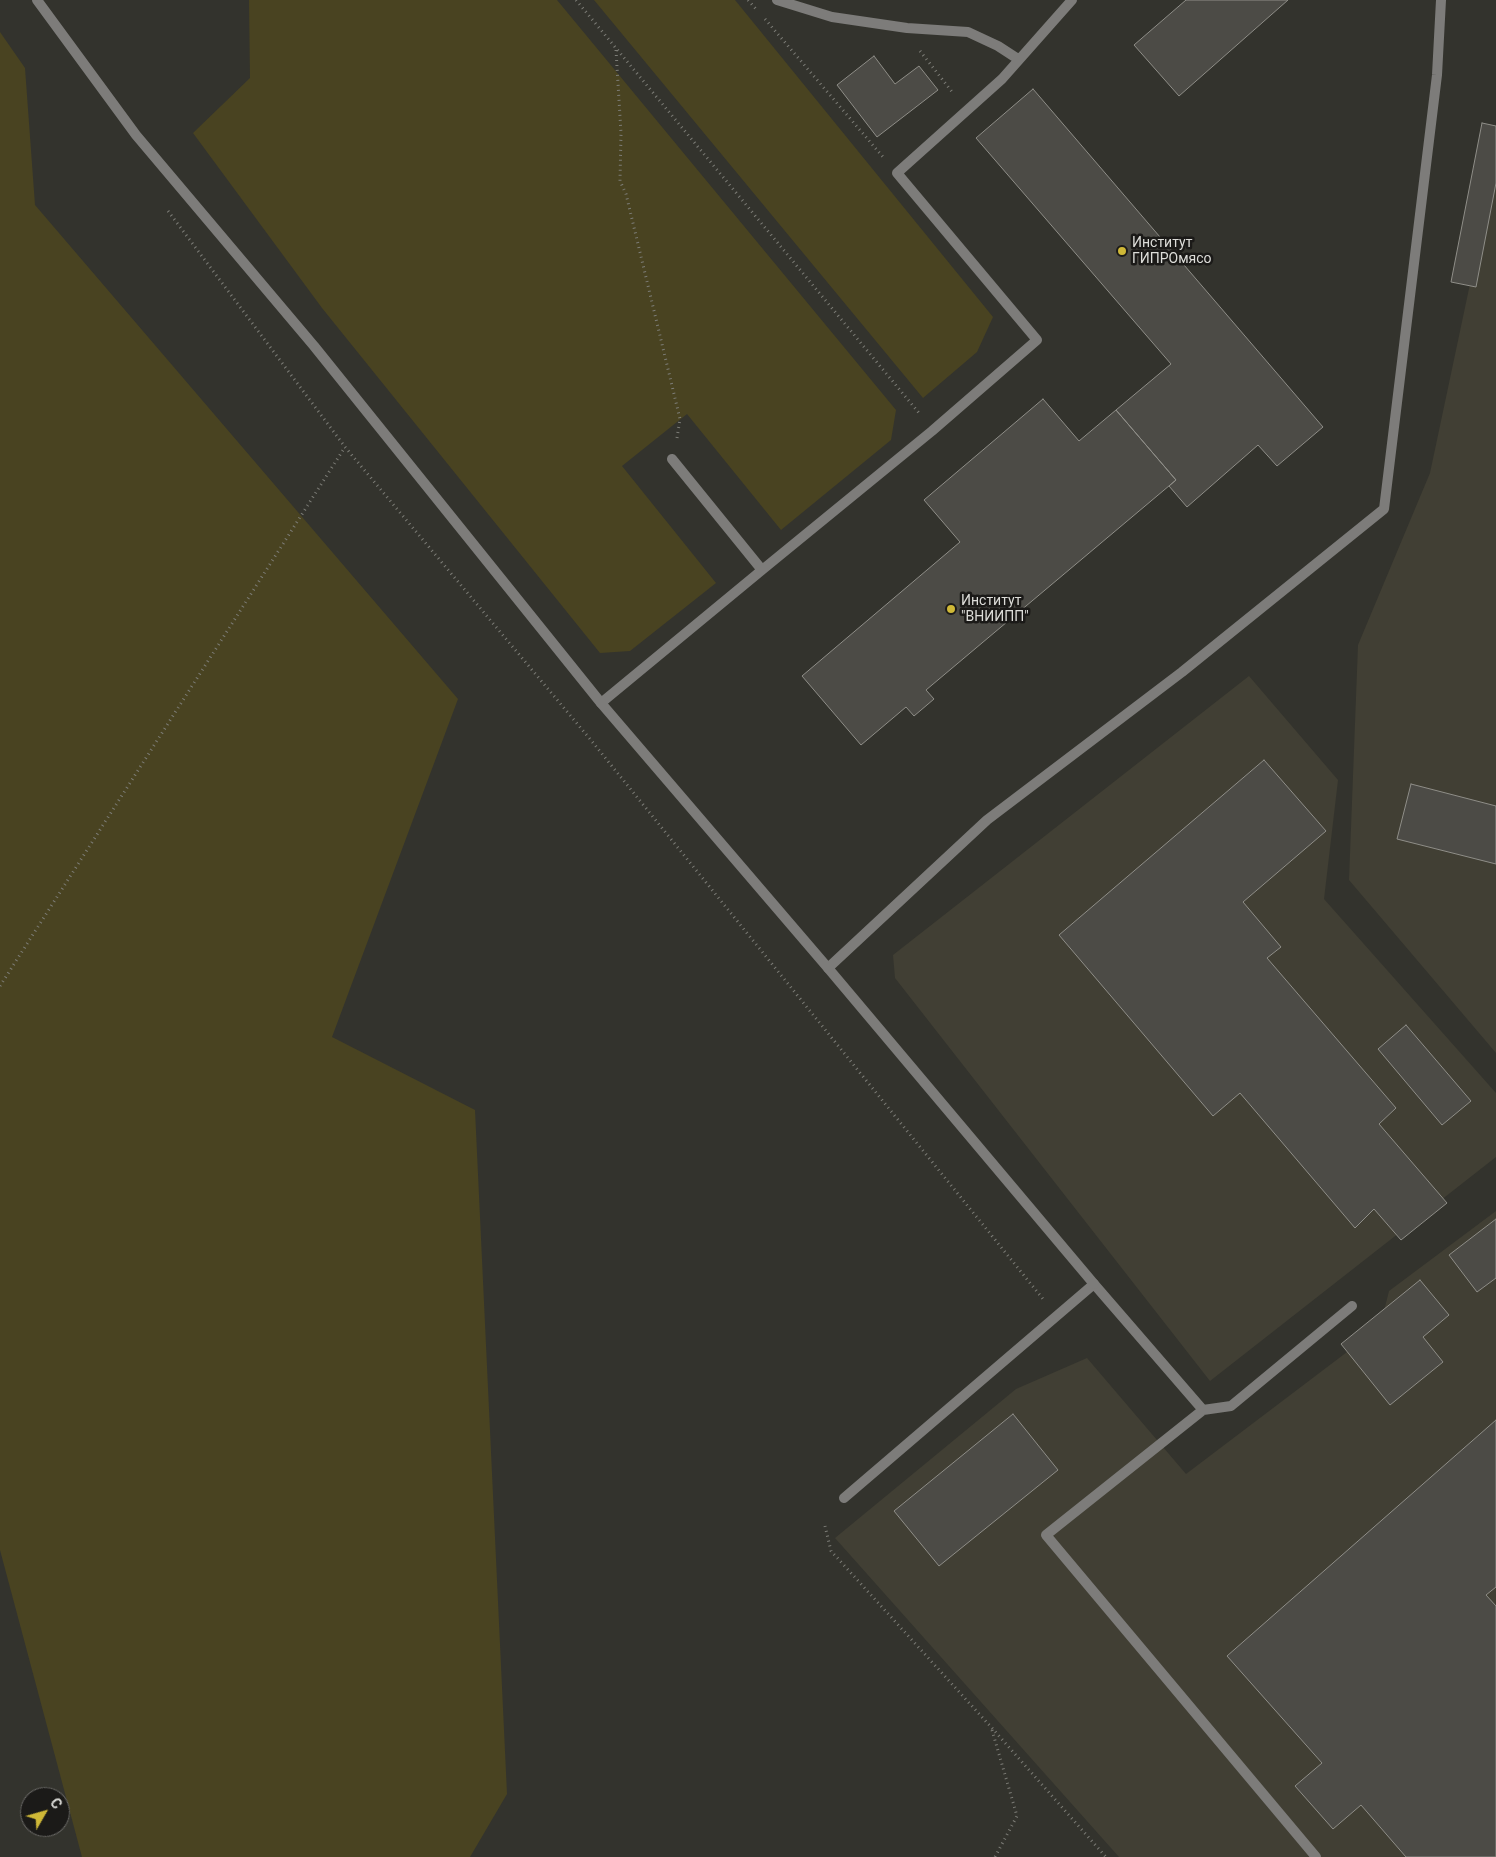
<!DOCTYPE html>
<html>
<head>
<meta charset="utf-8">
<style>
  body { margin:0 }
  #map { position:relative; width:1496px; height:1857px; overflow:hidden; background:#33332d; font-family:Roboto,sans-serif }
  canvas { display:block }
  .north { position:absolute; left:20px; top:1787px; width:50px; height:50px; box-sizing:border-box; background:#1b1a18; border:1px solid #696865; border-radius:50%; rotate:52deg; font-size:14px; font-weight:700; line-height:20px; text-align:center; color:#ddddd9 }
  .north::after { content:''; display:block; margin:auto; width:18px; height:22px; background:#cfb837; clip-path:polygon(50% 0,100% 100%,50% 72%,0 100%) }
</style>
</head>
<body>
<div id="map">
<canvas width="1496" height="1857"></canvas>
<div class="north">С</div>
</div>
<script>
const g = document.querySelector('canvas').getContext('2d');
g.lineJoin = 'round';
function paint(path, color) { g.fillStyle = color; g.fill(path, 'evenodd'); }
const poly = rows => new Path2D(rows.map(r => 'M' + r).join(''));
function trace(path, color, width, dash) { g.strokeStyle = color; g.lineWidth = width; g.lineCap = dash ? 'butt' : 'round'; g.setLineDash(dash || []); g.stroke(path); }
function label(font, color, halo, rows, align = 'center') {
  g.font = font + ' Roboto,sans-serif'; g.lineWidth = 5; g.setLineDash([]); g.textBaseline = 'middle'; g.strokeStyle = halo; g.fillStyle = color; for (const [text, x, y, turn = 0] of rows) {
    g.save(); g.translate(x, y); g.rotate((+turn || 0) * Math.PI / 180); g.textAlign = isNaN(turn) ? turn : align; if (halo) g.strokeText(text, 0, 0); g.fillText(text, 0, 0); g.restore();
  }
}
const built = poly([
  [1496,161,1496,1053,1349,880,1358,645,1430,473],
  [1249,676,1338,780,1324,899,1496,1093,1496,1157,1210,1381,895,978,893,955],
  [1496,1211,1496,1857,1119,1857,835,1538,1016,1389,1087,1358,1186,1474,1380,1327,1389,1291]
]);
const green = poly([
  [249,0,557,0,896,410,891,440,781,530,687,414,622,466,716,583,630,651,600,653,322,308,193,133,250,78],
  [594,0,735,0,993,317,977,352,923,398],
  [0,32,25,68,35,205,458,699,332,1037,475,1110,507,1794,470,1857,82,1857,0,1550]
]);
const building = poly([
  [1186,0,1288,0,1179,96,1134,45,1186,0],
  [874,56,895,84,919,66,938,90,877,137,837,85,874,56],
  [1033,89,1323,427,1277,466,1258,445,1187,507,1169,486,1176,480,1116,410,1171,364,976,138,1033,89],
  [1482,123,1496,126,1496,183,1476,287,1451,282,1482,123],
  [1043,399,1079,441,1116,410,1176,480,926,690,934,699,914,716,906,707,861,745,802,676,960,542,924,500,1043,399],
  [1264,760,1326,831,1243,902,1281,947,1267,958,1396,1108,1379,1124,1447,1203,1401,1240,1374,1209,1355,1228,1240,1093,1213,1116,1059,935,1264,760],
  [1411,784,1496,806,1496,864,1397,839,1411,784],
  [1406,1025,1471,1101,1442,1125,1378,1049,1406,1025],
  [1496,1219,1496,1278,1477,1292,1449,1255,1496,1219],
  [1420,1280,1449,1315,1423,1337,1443,1362,1390,1405,1341,1344,1420,1280],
  [1013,1414,1058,1470,939,1566,894,1511,1013,1414],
  [1496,1420,1496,1587,1486,1595,1496,1606,1496,1857,1406,1857,1361,1805,1333,1829,1295,1786,1322,1763,1227,1656,1496,1420]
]);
const path = poly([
  [576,0,919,413],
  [748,0,756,9],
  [765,19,883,157],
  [616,50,621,133,620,181,626,194,680,419,677,438],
  [920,51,953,93],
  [168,211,345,447,590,739,1043,1299],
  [0,986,345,447],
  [825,1526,831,1551,991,1727,1106,1857],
  [992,1730,1017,1816,995,1857]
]);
const service = poly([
  [777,0,832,17,907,28,968,32,998,46,1018,59],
  [762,570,932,431,1037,340,897,173,1002,79,1072,0],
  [601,703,762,570,672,459],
  [828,968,987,820,1182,672,1384,509,1437,75,1441,0],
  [1203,1410,1231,1406,1352,1306],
  [844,1498,1094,1284,1203,1410,1046,1535,1316,1857]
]);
const minor = poly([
  [37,0,136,135,314,346,601,703,828,968,1094,1284]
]);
const markers = [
  [1122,251,5,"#cfb837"],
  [951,609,5,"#cfb837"]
];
const poiNames = [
  ["Институт",1132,243],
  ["ГИПРОмясо",1132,259],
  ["Институт",961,601],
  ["\"ВНИИПП\"",961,617]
];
paint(built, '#413f34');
paint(green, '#494321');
paint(building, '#4c4b46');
trace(building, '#8f8e88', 1);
trace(path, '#7d7d77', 3, [1, 4]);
trace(service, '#7d7c7a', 10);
trace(minor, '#7d7c7a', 10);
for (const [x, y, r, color] of markers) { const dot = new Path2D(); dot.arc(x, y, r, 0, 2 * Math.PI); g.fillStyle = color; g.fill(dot); trace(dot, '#1b1a18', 2); }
label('14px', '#ddddd9', '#1b1a18', poiNames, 'left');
</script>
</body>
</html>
